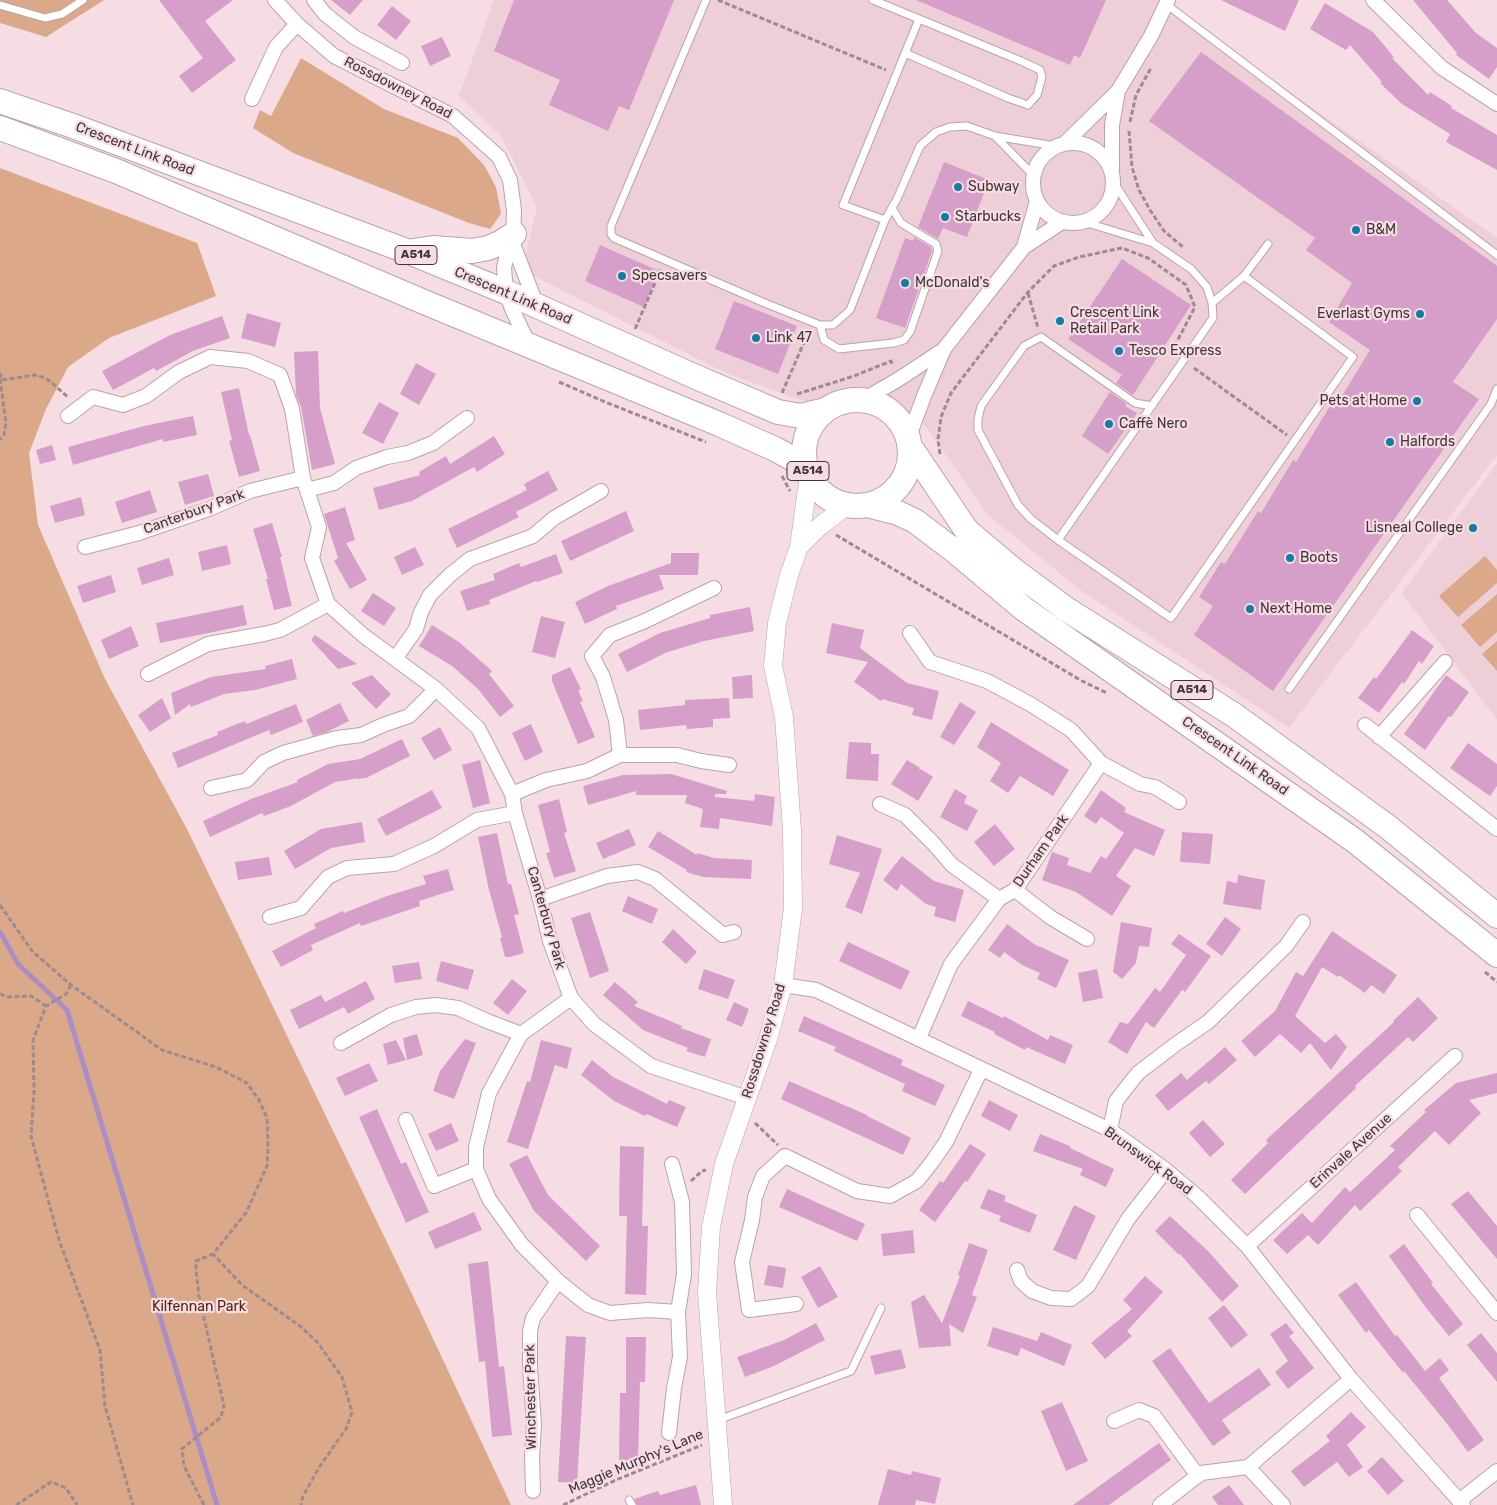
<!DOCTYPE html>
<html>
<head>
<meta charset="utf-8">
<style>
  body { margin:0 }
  canvas { display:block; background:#f6dde3 }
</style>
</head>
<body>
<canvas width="1497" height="1505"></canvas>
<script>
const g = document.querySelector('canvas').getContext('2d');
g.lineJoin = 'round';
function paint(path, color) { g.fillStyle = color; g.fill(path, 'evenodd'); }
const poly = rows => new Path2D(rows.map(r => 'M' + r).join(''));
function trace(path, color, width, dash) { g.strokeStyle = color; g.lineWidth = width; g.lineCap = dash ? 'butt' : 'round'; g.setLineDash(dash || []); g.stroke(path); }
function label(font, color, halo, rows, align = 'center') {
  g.font = font + ' Rubik,sans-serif'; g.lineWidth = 4.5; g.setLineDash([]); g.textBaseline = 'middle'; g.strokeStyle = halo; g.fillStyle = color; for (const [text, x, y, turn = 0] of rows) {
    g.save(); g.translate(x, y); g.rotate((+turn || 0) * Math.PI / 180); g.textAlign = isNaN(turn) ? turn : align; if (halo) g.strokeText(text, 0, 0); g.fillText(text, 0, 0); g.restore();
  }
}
const built = poly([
  [494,0,1169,0,1167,5,1497,238,1497,455,1289,728,1079,589,987,514,925,425,872,387,806,402,726,373,522,270,537,208,502,137,459,96],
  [1497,463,1497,720,1402,593]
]);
const green = poly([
  [0,0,104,0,46,37,0,23],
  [301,58,384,109,458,138,484,165,496,187,501,214,490,229,469,223,293,153,253,128,260,110,271,116],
  [0,168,197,243,216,296,109,338,68,367,46,409,29,453,38,525,105,679,187,829,413,1296,511,1505,0,1505],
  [1485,556,1497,570,1497,583,1458,617,1439,596],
  [1497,594,1497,632,1480,647,1461,625],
  [1497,641,1497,671,1482,654]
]);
const stream = poly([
  [0,932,18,964,67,1010,217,1505]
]);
const building = poly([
  [159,0,233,0,205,21,236,60,192,93,179,76,203,58],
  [331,0,363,0,350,15],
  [514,0,674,0,629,110,619,106,608,131,549,105,560,80,494,51],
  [916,0,1106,0,1080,58,1074,55,1070,65],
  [1221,0,1299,0,1285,31],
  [1413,0,1447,0,1476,33,1497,48,1497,67,1489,79,1456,55,1457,53],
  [1325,3,1373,32,1394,57,1392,58,1428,95,1430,92,1452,106,1451,108,1497,135,1497,170,1446,142,1450,134,1402,104,1380,83,1382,82,1350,45,1346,50,1310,29],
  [392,6,411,21,396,40,377,25],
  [442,37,451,56,430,66,421,46],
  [1201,52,1497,266,1497,319,1453,382,1479,399,1273,691,1194,635,1213,606,1199,597,1221,562,1225,564,1258,511,1261,513,1293,460,1296,462,1330,406,1334,409,1370,350,1329,322,1352,283,1306,250,1315,238,1149,121],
  [944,162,989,180,967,237,943,228,938,239,918,227],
  [914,237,931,247,932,251,905,328,876,318,905,238,913,241],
  [600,245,659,271,644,307,585,281],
  [1122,259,1191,305,1133,395,1116,383,1122,375,1068,339],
  [734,301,797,326,778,374,715,349],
  [247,313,281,323,275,347,241,338],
  [222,316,230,338,193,351,156,371,154,368,113,390,102,371,170,335],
  [318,351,320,408,335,464,312,470,301,407,296,395,294,352],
  [416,363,436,374,419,405,400,394],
  [239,388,249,435,250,435,260,471,239,477,229,441,232,440,221,392],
  [1110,392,1127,404,1125,406,1137,413,1108,454,1082,436],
  [379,402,399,413,383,444,362,433],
  [193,416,197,435,163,442,163,439,73,465,68,447,144,426],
  [494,436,505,454,477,472,474,467,412,501,379,510,373,488,420,475,419,472,446,456,450,464],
  [52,445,56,460,40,464,36,450],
  [548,471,558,490,516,512,519,517,457,548,448,529,527,490,524,484],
  [208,474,214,496,185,505,178,482],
  [150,490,157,512,122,523,115,502],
  [81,497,85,515,55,523,50,506],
  [345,507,355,540,346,543,367,580,350,589,334,561,338,558,324,514],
  [626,511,634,531,570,561,561,541],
  [272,523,282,557,280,557,292,606,274,610,266,579,268,579,253,529],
  [227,545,231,564,202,571,198,552],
  [415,547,424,565,402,575,394,557],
  [671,553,699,553,698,575,659,575,664,589,616,606,617,609,585,624,575,602,608,586,671,563],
  [556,554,563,573,537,582,536,581,489,600,490,604,467,611,460,591,495,580,493,574,519,563,521,567],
  [169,558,174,575,142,585,137,568],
  [111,575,116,592,83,603,77,586],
  [373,593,396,608,384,626,361,611],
  [243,605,247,625,160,643,156,623],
  [750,607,754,631,704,641,665,653,627,672,618,654,660,633,710,618,710,615],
  [541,616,565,622,555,658,532,652],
  [832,623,864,630,860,648,907,683,939,691,932,720,912,715,914,708,882,699,881,701,854,682,868,662,826,653],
  [432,625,459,642,492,671,489,674,514,706,500,717,478,689,452,666,419,646],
  [131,626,139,646,109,659,101,640],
  [1412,630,1434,646,1422,664,1419,661,1404,684,1402,682,1379,713,1358,698,1374,677,1376,679],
  [315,635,357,664,338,669,311,640],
  [292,659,297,679,255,690,224,694,191,707,190,704,175,715,171,693,211,677,266,669,265,666],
  [570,667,581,689,578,690,583,701,580,702,595,737,578,744,552,681,552,675],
  [372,675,391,694,376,709,351,683],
  [752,675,753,698,733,699,732,677],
  [1446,675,1469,692,1451,717,1449,716,1425,750,1404,734],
  [162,698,171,718,150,732,138,715],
  [729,698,730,718,713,719,713,727,687,729,686,725,640,730,638,710,685,705,685,700],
  [960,702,976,712,954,745,940,737],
  [340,703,349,721,327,732,313,736,306,720],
  [296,704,303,722,271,735,269,730,178,768,172,753,218,735,217,732,245,721,246,724],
  [991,722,1069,770,1053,796,1020,776,1008,793,990,781,1001,763,977,747],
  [531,724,543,752,525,761,512,733],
  [440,727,452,750,434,760,421,738],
  [402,739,410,756,366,778,355,779,354,777,354,779,335,782,291,806,264,816,262,813,210,837,203,821,251,799,298,782,297,780,328,764,360,759],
  [849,742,871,743,871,754,879,754,878,781,846,779],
  [1468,743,1497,764,1497,786,1490,796,1450,768],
  [480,760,490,803,473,808,462,765],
  [907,760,920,768,919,771,921,769,933,777,918,801,891,784],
  [671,774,727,791,726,794,715,794,715,797,754,801,755,794,775,797,772,826,720,818,719,829,700,827,703,809,685,803,687,795,636,795,636,791,588,805,583,786,623,775],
  [955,789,967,796,964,803,978,810,967,831,940,817],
  [432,790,442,808,386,836,377,819],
  [1101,790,1126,808,1124,812,1165,830,1154,856,1135,848,1116,876,1131,886,1112,916,1076,892,1042,880,1052,852,1069,858,1067,865,1090,873,1101,856,1106,859,1124,833,1101,817,1096,824,1084,816],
  [559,799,567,832,564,833,576,871,554,878,546,853,550,852,538,805],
  [362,822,365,842,331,848,295,869,284,851,321,829],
  [995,824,1015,849,994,866,974,842],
  [629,829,636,845,603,859,596,843],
  [658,831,697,855,697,853,714,858,752,860,751,879,703,877,686,872,687,870,648,847],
  [1182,832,1213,834,1210,864,1180,862],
  [497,833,508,884,511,884,519,914,514,915,524,953,510,957,505,957,500,938,502,937,489,890,478,837],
  [837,835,882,849,862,914,845,907,860,873,829,864],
  [902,856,934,881,964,890,955,922,934,916,936,907,926,904,901,884,897,891,883,880],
  [269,857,272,875,238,880,235,862],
  [448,869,454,890,419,901,420,906,361,926,360,923,311,945,313,950,281,967,272,951,316,928,314,924,343,911,344,913,387,896,426,884,423,876],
  [1238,875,1265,880,1261,910,1223,904,1227,881,1237,883],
  [628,896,658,909,652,924,622,911],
  [590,912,609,971,590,978,571,918],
  [1225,917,1241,929,1222,956,1206,944],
  [1121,922,1152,928,1149,947,1139,946,1136,963,1122,979,1113,972],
  [1007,924,1034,944,1069,960,1056,988,1037,979,1040,973,1022,965,1004,952,1000,958,988,950],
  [673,929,697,952,686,964,662,942],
  [1332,931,1397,975,1384,994,1371,985,1365,993,1339,975,1338,977,1322,967,1295,1016,1325,1043,1336,1034,1347,1047,1331,1070,1310,1043,1301,1053,1280,1034,1255,1057,1241,1041,1275,1011,1296,972,1303,976],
  [1179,934,1211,956,1185,992,1182,990,1154,1028,1146,1022,1127,1054,1108,1042,1120,1022,1128,1024,1155,988,1160,992,1186,955,1171,944],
  [848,942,910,971,901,990,839,961],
  [441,961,474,970,468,990,436,981],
  [419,962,422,979,395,983,392,966],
  [704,969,735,980,728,999,698,989],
  [1097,969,1103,998,1083,1002,1078,973],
  [512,979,527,991,508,1015,493,1003],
  [366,981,375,999,348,1014,344,1007,299,1029,290,1010,321,995,325,1002],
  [615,982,638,1002,634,1006,682,1026,681,1028,711,1039,705,1057,686,1051,688,1048,643,1030,603,995],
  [1418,997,1438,1018,1413,1042,1408,1037,1355,1086,1356,1088,1245,1194,1231,1180,1268,1143,1266,1140,1394,1022,1393,1021],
  [968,1001,1003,1018,1004,1016,1048,1040,1050,1035,1073,1045,1065,1064,1026,1047,1025,1050,994,1034,995,1032,961,1016],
  [734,1002,749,1009,742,1027,726,1020],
  [804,1016,903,1060,901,1065,945,1085,935,1106,902,1091,905,1084,834,1051,836,1047,798,1031],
  [417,1034,423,1055,407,1060,403,1038],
  [465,1039,476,1043,454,1099,433,1091,440,1071],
  [396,1040,406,1060,388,1065,383,1044],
  [541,1040,572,1048,567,1069,555,1065,528,1149,507,1142,527,1081,530,1082],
  [1225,1047,1237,1060,1209,1084,1206,1081,1168,1111,1155,1095,1181,1073,1187,1080],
  [592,1060,613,1077,667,1104,669,1100,686,1107,677,1127,646,1114,645,1116,614,1101,581,1075],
  [369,1063,378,1081,345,1096,336,1078],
  [1497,1073,1497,1093,1469,1100,1481,1113,1449,1145,1435,1131,1398,1167,1402,1171,1360,1211,1355,1205,1318,1245,1308,1235,1287,1254,1273,1240,1302,1213,1312,1223,1345,1187,1350,1192,1395,1150,1390,1146,1426,1112,1424,1110,1456,1083],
  [789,1081,867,1115,867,1116,911,1138,903,1155,781,1099],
  [989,1100,1018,1115,1010,1131,981,1116],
  [377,1109,401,1164,406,1162,429,1212,406,1223,359,1117],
  [1203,1120,1225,1144,1210,1157,1189,1133],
  [451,1123,459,1141,436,1151,428,1134],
  [1040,1134,1070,1146,1070,1148,1114,1169,1106,1187,1080,1175,1083,1169,1033,1151],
  [970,1144,986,1154,967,1182,965,1181,935,1222,919,1210,940,1181,943,1183],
  [620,1146,644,1147,642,1226,648,1226,646,1295,625,1294,627,1216,619,1216],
  [527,1155,548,1195,600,1246,586,1261,534,1211,509,1164],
  [787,1189,865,1224,857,1241,779,1207],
  [988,1189,1006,1196,1004,1201,1037,1215,1030,1233,999,1221,1001,1216,980,1208],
  [1468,1191,1497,1226,1497,1259,1451,1204],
  [1074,1205,1096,1216,1076,1260,1053,1250],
  [474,1212,482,1230,435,1249,428,1232],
  [1170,1216,1208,1251,1239,1286,1222,1302,1180,1254,1179,1255,1155,1231],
  [913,1230,915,1253,883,1256,881,1234],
  [969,1243,988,1250,972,1295,977,1297,963,1333,949,1324,951,1346,919,1348,911,1302,924,1295,942,1323,960,1276,958,1275],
  [1404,1244,1433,1283,1431,1284,1463,1324,1449,1336,1427,1309,1389,1256],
  [488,1261,499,1367,504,1366,512,1435,492,1437,485,1361,479,1362,468,1264],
  [768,1265,786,1268,783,1288,764,1285],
  [820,1266,838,1297,818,1308,801,1277],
  [1145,1276,1163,1292,1127,1331,1132,1336,1105,1359,1091,1343,1132,1309,1123,1300],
  [1356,1282,1395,1336,1397,1335,1425,1371,1440,1358,1449,1370,1439,1378,1484,1440,1468,1452,1448,1425,1404,1371,1403,1373,1369,1330,1366,1333,1338,1295],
  [1224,1305,1248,1335,1231,1348,1208,1318],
  [816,1323,825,1340,774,1366,745,1377,737,1357,784,1340],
  [1286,1323,1294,1333,1289,1336,1314,1368,1288,1389,1275,1372,1288,1361,1270,1334],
  [993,1327,1037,1341,1041,1332,1072,1345,1064,1366,1021,1348,1018,1356,987,1346],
  [1481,1333,1497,1353,1497,1382,1467,1345],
  [566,1336,586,1337,577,1483,558,1482],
  [626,1337,646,1337,645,1382,640,1382,638,1461,619,1460,620,1393,626,1393],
  [1170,1348,1209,1403,1259,1368,1271,1385,1222,1420,1231,1433,1213,1446,1152,1361],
  [901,1349,906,1368,875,1375,870,1356],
  [1062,1402,1088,1461,1066,1471,1041,1411],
  [1351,1412,1366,1427,1347,1445,1363,1467,1349,1477,1337,1462,1304,1487,1291,1471,1330,1441,1326,1436],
  [1159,1443,1171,1460,1109,1505,1073,1505],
  [1382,1457,1404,1481,1388,1495,1367,1471],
  [888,1469,911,1475,912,1471,941,1478,935,1504,916,1500,915,1505,878,1505],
  [696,1485,701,1505,637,1505,634,1499,658,1491,660,1495],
  [1229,1485,1244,1505,1218,1505,1212,1497]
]);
const path = poly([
  [718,0,886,70],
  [1130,122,1136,95,1151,68],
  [1129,131,1132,167,1139,190,1150,210,1164,231,1183,247],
  [1028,293,1038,328],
  [635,329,661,269],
  [1194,368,1287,435],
  [0,373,2,380,35,375,46,378,69,398],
  [0,379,6,423,4,435,0,440],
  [559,382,605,402,706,442],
  [782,393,805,340,798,337],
  [797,394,854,376,891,361,893,366],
  [940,454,938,440,941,417,951,393,1028,292,1054,266,1079,257,1122,248,1148,258,1186,285,1195,307,1172,351],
  [782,476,790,491],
  [836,535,1082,681,1107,693],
  [0,905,32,951,71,985,162,1050,216,1067,247,1083,259,1100,267,1118,268,1145,267,1166,246,1213,213,1254,242,1285,300,1326,318,1343,342,1377,352,1412,346,1429,320,1466,303,1496,301,1505],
  [1485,972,1497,982],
  [71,985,66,994,46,1006,33,1040,34,1091,31,1136,59,1240,100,1350,105,1406,133,1505],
  [0,994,7,997,31,996,46,1006],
  [755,1123,778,1145],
  [691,1181,702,1171,706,1170],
  [16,1505,51,1482,66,1488,77,1505],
  [204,1505,184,1466,182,1449,221,1417,224,1406,199,1296,196,1270,196,1261,213,1254],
  [563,1505,616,1480,702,1445]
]);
const service = poly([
  [706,0,611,226,611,234,614,238,767,304,820,325,833,325,850,310,885,220,897,199,920,146,936,132,950,127,967,126,995,136,1055,146],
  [873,0,1021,61,1040,70,1042,77,1037,95,1028,105,1008,98,905,53],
  [1166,4,1497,255],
  [0,5,45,18,62,14,83,0],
  [995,136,1033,175],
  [1114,183,1153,243],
  [885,220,843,205,919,19],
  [1084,222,1153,243,1191,269,1207,287,1212,303,1213,318,1058,540,1171,618,1353,357,1244,276],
  [1212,303,1244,276,1268,244],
  [820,325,824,340,839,349,893,343,904,340,910,332,938,251,936,244,901,223,892,208],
  [1058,540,1031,519,1018,505,978,430,978,419,981,406,1024,346,1041,337,1135,403,1152,406],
  [1289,689,1491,404,1497,389],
  [718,1420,851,1371,881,1308],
  [629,1500,632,1505]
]);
const minor = poly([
  [275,0,297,24,334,56,453,116,499,157,510,180,514,210,513,244,537,306],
  [314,0,325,14,354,37,402,63],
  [1373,0,1442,68,1497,104],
  [252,99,276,47,297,24],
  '1033 183a40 40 0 1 1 80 0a40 40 0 1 1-80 0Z',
  [1065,143,1118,91,1151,36,1168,0],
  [1112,170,1112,125,1118,91],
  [513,244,506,258,504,268,506,292,512,309,529,345],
  [1024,247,1037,201],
  [863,400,899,379,943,350],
  [68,416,93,397,123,405,146,396,179,372,210,357,248,361,280,375,292,409,303,478,319,527,312,558,328,604,364,636,436,689,478,728,512,794,515,813,540,899,550,941,571,998,594,1024,651,1066,747,1098],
  [908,439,924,396,944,349,1024,247,1062,222],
  [307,490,334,483,356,468,387,457,408,453,433,443,467,418],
  [85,547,139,533,209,509,250,491,303,478],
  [910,633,930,662,987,681,1030,704,1071,730,1101,763,1140,784,1155,787,1179,802],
  [395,659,416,629,421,612,430,595,450,575,470,559,533,536,554,518,601,491],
  [148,674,208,644,264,634,280,630,328,604],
  [1365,725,1497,829],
  [1379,737,1445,662],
  [620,755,677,755,701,761,729,765],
  [211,788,247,780,264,762,283,753,337,738,361,735,383,725,409,716,436,689],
  [512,794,546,780,587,771,620,755,616,720,603,677,592,656,610,635,645,621,714,588],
  [880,804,905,815,933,843,952,865,999,899],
  [1015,890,1050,917,1087,939],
  [540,899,607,876,638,872,655,879,723,935,734,932],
  [270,917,301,908,328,877,347,868,394,864,434,846,477,820,515,813],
  [783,985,816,990,1110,1130,1166,1170,1198,1197,1247,1246,1351,1379,1463,1505],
  [571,998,521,1034,489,1093,476,1147,476,1169,489,1199,522,1245,558,1281,588,1305,610,1313,648,1310,678,1312],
  [919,1038,951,964,999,899,1015,890,1101,763],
  [341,1043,391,1015,416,1007,436,1005,458,1008,487,1021,521,1034],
  [406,1120,434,1186,476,1169],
  [1110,1130,1116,1101,1138,1073,1176,1044,1208,1022,1286,946,1303,922],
  [1417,1215,1497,1313],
  [1247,1246,1455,1056],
  [1017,1270,1021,1281,1032,1291,1051,1298,1071,1299,1088,1286,1128,1219,1166,1170],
  [796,1304,749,1310,742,1262,752,1220,755,1197,763,1176,785,1156,857,1191,890,1196,917,1181,932,1162,946,1142,981,1070],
  [1114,1421,1139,1410,1154,1416,1198,1476],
  [669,1433,674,1388,680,1357,678,1312,684,1274,682,1202,672,1164],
  [1248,1467,1283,1505],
  [533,1491,532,1457,534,1424,530,1367,530,1331,533,1318,558,1281],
  [1459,1501,1497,1471],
  [1160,1505,1201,1473,1248,1467,1351,1379]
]);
const tertiary = poly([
  [799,547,820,526,848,505],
  [723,1505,707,1292,711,1227,724,1164,768,1039,783,985,793,908,792,830,784,717,773,666,777,623,789,575,799,547,809,475]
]);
const trunk = poly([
  [0,101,73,126,409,252,506,292,696,377,778,412,801,416,826,410],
  [0,128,116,171,424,302,719,424,775,449,806,466],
  [413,251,433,248,472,251,488,248,500,243,514,234],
  '804 453a53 53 0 1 1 106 0a53 53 0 1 1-106 0Z',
  [909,445,967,531,1016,572,1066,609,1234,715,1388,827,1497,916],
  [867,505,898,513,915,521,956,552,1024,609,1355,841,1497,955]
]);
const markers = [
  [958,187,5,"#117ca6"],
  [945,217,5,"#117ca6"],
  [1356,230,5,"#117ca6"],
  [622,276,5,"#117ca6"],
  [905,283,5,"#117ca6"],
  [1420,314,5,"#117ca6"],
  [1060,321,5,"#117ca6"],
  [756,338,5,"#117ca6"],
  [1119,351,5,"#117ca6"],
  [1417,401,5,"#117ca6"],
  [1109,424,5,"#117ca6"],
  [1390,442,5,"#117ca6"],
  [1473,528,5,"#117ca6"],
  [1290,558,5,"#117ca6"],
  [1250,609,5,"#117ca6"]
];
const shields = [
  [416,255,42],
  [808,471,42],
  [1192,690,42]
];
const shieldNames = [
  ["A514",416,255],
  ["A514",808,471],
  ["A514",1192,690]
];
const streetNames = [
  ["Rossdowney Road",398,88,27],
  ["Crescent Link Road",135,149,21],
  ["Crescent Link Road",513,296,23],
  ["Canterbury Park",194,512,-20],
  ["Crescent Link Road",1235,756,35],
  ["Durham Park",1041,851,-55],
  ["Canterbury Park",546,918,74],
  ["Rossdowney Road",764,1041,-73],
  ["Erinvale Avenue",1351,1151,-42],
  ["Brunswick Road",1148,1161,36],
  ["Winchester Park",531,1397,-91],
  ["Maggie Murphy's Lane",636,1462,-23]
];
const poiNames = [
  ["Subway",968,187],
  ["Starbucks",955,217],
  ["B&M",1366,230],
  ["Specsavers",632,276],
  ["McDonald's",915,283],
  ["Crescent Link",1070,313],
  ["Retail Park",1070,329],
  ["Everlast Gyms",1410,314,"right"],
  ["Link 47",766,338],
  ["Tesco Express",1129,351],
  ["Pets at Home",1407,401,"right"],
  ["Caffè Nero",1119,424],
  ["Halfords",1400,442],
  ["Lisneal College",1463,528,"right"],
  ["Boots",1300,558],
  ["Next Home",1260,609]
];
const parkNames = [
  ["Kilfennan Park",199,1307]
];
paint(built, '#eeced7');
paint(green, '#dba88a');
trace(stream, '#ac8ec6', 5);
paint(building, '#d69fca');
trace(service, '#bba3a9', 9);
trace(minor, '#bba3a9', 16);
trace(tertiary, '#bba3a9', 19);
trace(trunk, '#bba3a9', 26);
trace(path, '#9c8b8f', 3, [5, 2.5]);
trace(service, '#fff', 7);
trace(minor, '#fff', 14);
trace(tertiary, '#fff', 18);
trace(trunk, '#fff', 24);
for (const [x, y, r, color] of markers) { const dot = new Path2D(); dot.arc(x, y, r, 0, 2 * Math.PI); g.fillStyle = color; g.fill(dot); trace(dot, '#f6dde3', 2); }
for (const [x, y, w] of shields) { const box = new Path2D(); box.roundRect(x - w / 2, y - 9.5, w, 19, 4); g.fillStyle = '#f6dde3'; g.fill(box); trace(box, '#403639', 1); }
label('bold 12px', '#403639', null, shieldNames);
label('14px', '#403639', '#f6dde3', streetNames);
label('14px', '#403639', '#f6dde3', poiNames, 'left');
label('14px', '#50280d', '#f6dde3', parkNames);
</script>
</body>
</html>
